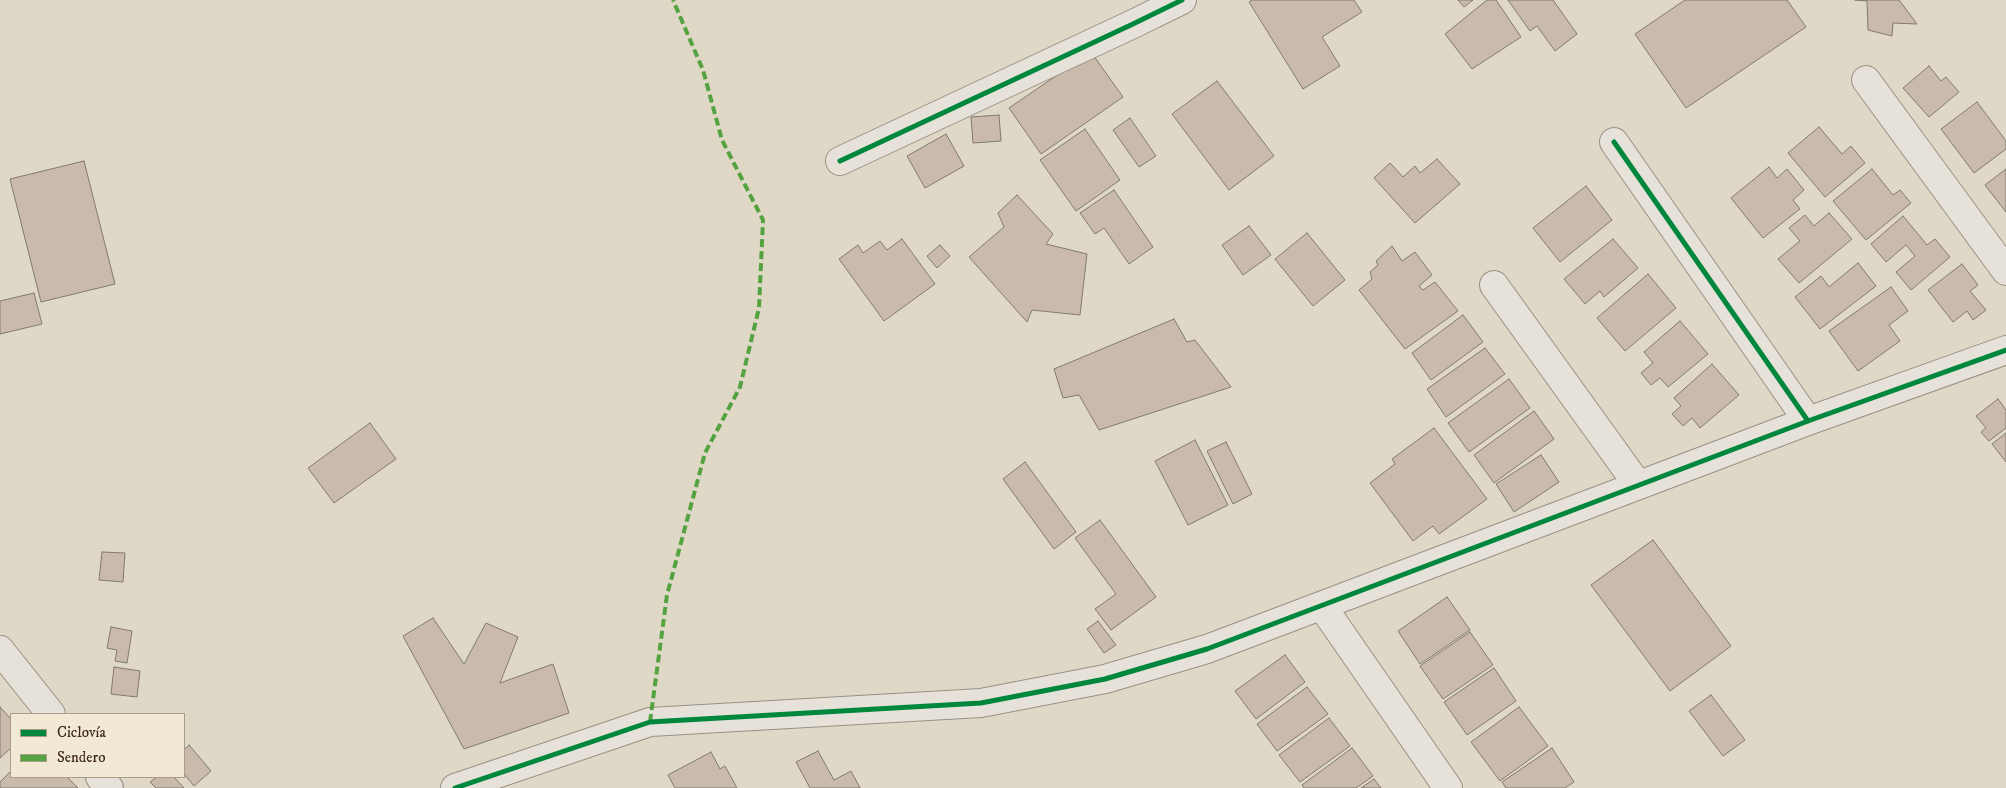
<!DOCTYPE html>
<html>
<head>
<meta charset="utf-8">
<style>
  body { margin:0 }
  #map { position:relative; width:2006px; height:788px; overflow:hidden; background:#e0d8c6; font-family:"IM FELL DW Pica",serif }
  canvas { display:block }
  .legend { position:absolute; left:10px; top:713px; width:175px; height:65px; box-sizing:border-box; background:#f1e9d3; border:1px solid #aa9c89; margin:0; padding:6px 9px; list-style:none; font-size:15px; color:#3f281b }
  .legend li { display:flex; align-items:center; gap:10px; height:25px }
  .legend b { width:25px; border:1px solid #aa9c89 }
</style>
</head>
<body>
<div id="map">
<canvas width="2006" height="788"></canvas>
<ul class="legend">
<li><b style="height:6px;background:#00873e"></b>Ciclovía</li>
<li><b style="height:6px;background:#54a340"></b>Sendero</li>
</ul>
</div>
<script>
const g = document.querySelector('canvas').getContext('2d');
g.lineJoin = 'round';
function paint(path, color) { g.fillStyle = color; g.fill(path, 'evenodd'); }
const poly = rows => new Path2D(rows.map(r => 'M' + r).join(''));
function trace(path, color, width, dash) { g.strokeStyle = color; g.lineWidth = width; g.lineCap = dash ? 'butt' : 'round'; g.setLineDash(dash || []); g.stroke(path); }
const building = poly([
  [1252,0,1354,0,1362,12,1322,37,1340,66,1303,89,1249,2,1252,0],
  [1458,0,1473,0,1464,7,1458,0],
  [1487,0,1496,0,1521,37,1472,69,1445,34,1487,0],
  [1508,0,1553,0,1577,34,1555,51,1537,26,1530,31,1508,0],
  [1685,0,1787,0,1806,27,1686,108,1635,34,1685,0],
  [1855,0,1899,0,1917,24,1893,23,1892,36,1868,30,1867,1,1855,0],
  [1091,52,1123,97,1041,154,1009,108,1091,52],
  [1929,66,1941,81,1946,77,1959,92,1929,117,1903,88,1929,66],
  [1217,81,1274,156,1229,190,1172,114,1217,81],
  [1977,102,2006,141,2006,149,1974,173,1941,129,1977,102],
  [999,115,1001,141,973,143,971,117,999,115],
  [1130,118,1156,156,1139,167,1113,130,1130,118],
  [1819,127,1842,154,1851,146,1865,163,1825,197,1788,153,1819,127],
  [1085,129,1120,180,1076,211,1040,160,1085,129],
  [946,134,964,166,925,188,907,156,946,134],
  [1437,159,1460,184,1415,223,1374,178,1390,163,1403,177,1415,166,1420,173,1437,159],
  [84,161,115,284,41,302,10,179,84,161],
  [1769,167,1777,178,1787,169,1804,190,1793,200,1800,209,1763,238,1731,198,1769,167],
  [1872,169,1893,195,1900,190,1911,203,1866,240,1833,201,1872,169],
  [2006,169,2006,212,1985,185,2006,169],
  [1586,186,1612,220,1560,262,1533,228,1586,186],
  [1114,190,1153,247,1129,264,1104,228,1095,234,1080,213,1114,190],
  [1017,195,1053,234,1046,244,1087,254,1080,315,1032,310,1027,322,969,257,1004,227,998,213,1017,195],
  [1829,213,1852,239,1799,283,1778,259,1800,241,1789,228,1805,215,1814,226,1829,213],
  [1903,216,1927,245,1935,239,1950,257,1911,290,1896,272,1915,256,1906,245,1886,262,1871,244,1903,216],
  [1249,226,1271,255,1243,275,1222,245,1249,226],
  [1307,233,1345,280,1313,306,1275,259,1307,233],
  [902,239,935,284,884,321,839,259,858,245,863,253,880,241,887,250,902,239],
  [1613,239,1638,268,1604,297,1600,291,1585,304,1564,279,1613,239],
  [940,245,950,256,937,268,927,256,940,245],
  [1392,246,1402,261,1415,252,1432,275,1419,286,1423,290,1435,282,1458,311,1405,349,1359,290,1372,279,1370,272,1378,265,1376,261,1392,246],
  [1858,263,1876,286,1820,329,1795,297,1821,276,1829,287,1858,263],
  [1962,264,1978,285,1970,291,1986,310,1973,320,1967,311,1953,322,1928,290,1962,264],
  [1648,274,1676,308,1625,351,1597,318,1648,274],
  [1891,287,1908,311,1889,325,1900,341,1858,371,1829,331,1891,287],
  [34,293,42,324,0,334,0,301,34,293],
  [1463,315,1483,342,1431,380,1412,353,1463,315],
  [1174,319,1187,342,1195,340,1231,387,1099,430,1079,395,1063,398,1054,369,1174,319],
  [1680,321,1708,354,1668,387,1660,378,1651,385,1641,373,1653,363,1644,352,1680,321],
  [1485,348,1505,374,1446,417,1427,389,1485,348],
  [1712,364,1739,395,1700,428,1692,418,1683,426,1672,414,1681,406,1674,398,1712,364],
  [1509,379,1530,408,1469,452,1448,423,1509,379],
  [1998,399,2006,410,2006,428,1989,441,1981,432,1986,428,1976,416,1998,399],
  [1534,411,1554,439,1494,483,1474,455,1534,411],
  [370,423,396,459,334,503,308,468,370,423],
  [1434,428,1487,499,1439,534,1433,526,1413,541,1370,483,1395,464,1392,459,1434,428],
  [2006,433,2006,462,1992,444,2006,433],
  [1195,440,1228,505,1188,525,1155,461,1195,440],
  [1226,442,1252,494,1233,504,1207,451,1226,442],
  [1541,455,1559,482,1514,512,1496,484,1541,455],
  [1025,462,1076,532,1054,549,1003,479,1025,462],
  [1100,520,1156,597,1111,630,1095,609,1116,594,1075,538,1100,520],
  [1653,540,1731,646,1670,691,1591,585,1653,540],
  [102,552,125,553,123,582,99,580,102,552],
  [1447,597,1470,630,1420,664,1398,631,1447,597],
  [433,618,464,664,486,623,518,637,500,683,553,664,569,713,464,749,403,636,433,618],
  [1098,621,1116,645,1104,653,1087,629,1098,621],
  [111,627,132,631,127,663,115,661,117,650,107,648,111,627],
  [1470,632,1493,665,1443,699,1420,666,1470,632],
  [1285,655,1305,682,1256,719,1235,691,1285,655],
  [114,667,140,671,137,697,111,694,114,667],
  [1494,668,1516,701,1467,735,1444,702,1494,668],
  [1307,687,1328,714,1277,751,1257,724,1307,687],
  [1711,695,1745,740,1723,756,1689,711,1711,695],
  [0,707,11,719,11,748,0,758,0,707],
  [1519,707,1548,746,1500,781,1471,742,1519,707],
  [1329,718,1350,746,1300,782,1279,755,1329,718],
  [189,745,211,771,194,786,184,774,184,750,189,745],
  [1352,748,1373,776,1356,788,1304,788,1302,785,1352,748],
  [1552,748,1574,782,1565,788,1506,788,1502,782,1552,748],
  [818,751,834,780,851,771,860,788,810,788,796,762,818,751],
  [711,752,720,769,725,766,737,788,675,788,668,775,711,752],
  [11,771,11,777,67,777,78,788,0,788,0,782,11,771],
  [157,777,174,777,184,788,156,788,150,782,157,777],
  [1374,779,1381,788,1361,788,1374,779]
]);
const street = poly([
  [1866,80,2006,271],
  [1614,142,1808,421],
  [840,161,1133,24,1182,0],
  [1494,285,1638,485],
  [1322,606,1448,788],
  [0,650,51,714],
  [100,777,109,788],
  [455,788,650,722,981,703,1105,679,1207,649,1808,421,2006,350]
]);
const quiet = poly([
  [650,722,667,595,705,453,740,387,759,308,763,220,722,140,703,70,673,0]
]);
const cycleway = poly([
  [1614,142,1808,421],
  [840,161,1133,24,1182,0],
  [455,788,650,722,981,703,1105,679,1207,649,1808,421,2006,350]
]);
paint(building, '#cabaac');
trace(building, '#81796f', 1);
trace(street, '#989085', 30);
trace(street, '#e6e2da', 28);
trace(quiet, '#54a340', 4, [8, 4]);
trace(cycleway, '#00873e', 5);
</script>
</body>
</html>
